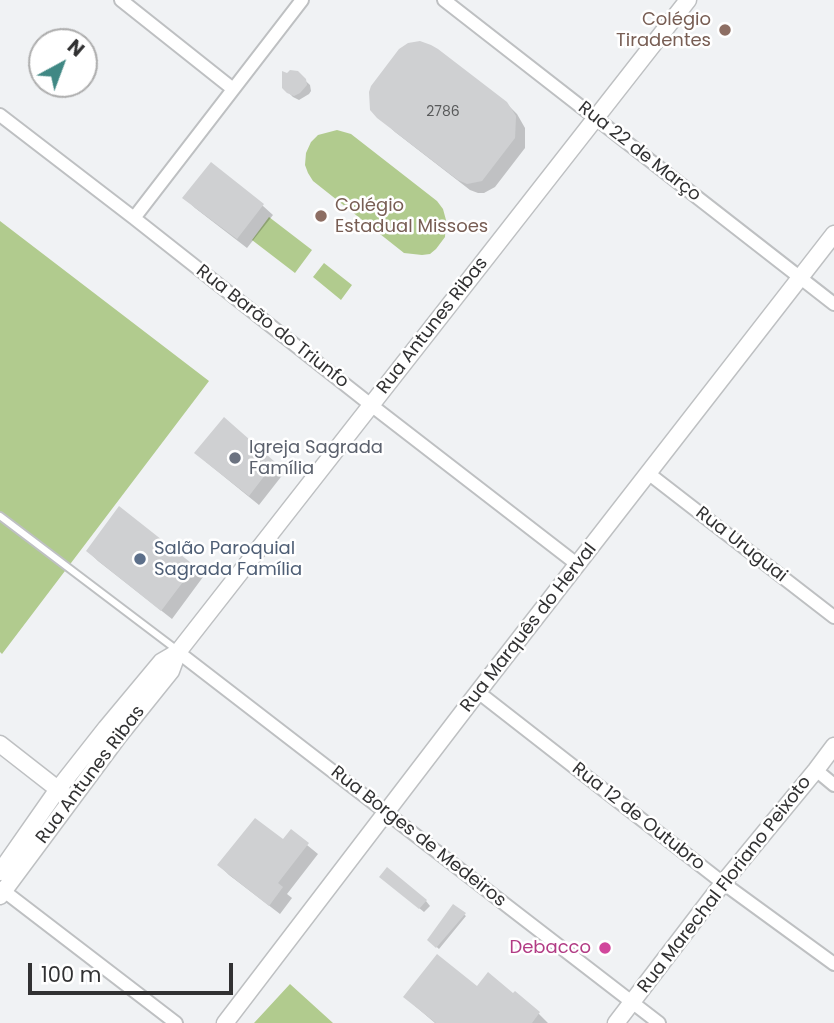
<!DOCTYPE html>
<html>
<head>
<meta charset="utf-8">
<style>
  body { margin:0 }
  #map { position:relative; width:834px; height:1023px; overflow:hidden; background:#f0f2f4; font-family:Poppins,sans-serif }
  canvas { display:block }
  .north { position:absolute; left:28px; top:28px; width:70px; height:70px; box-sizing:border-box; background:#fff; border:2px solid #adadad; border-radius:50%; rotate:41deg; font-size:19px; font-weight:700; line-height:28px; text-align:center; color:#313132 }
  .north::after { content:''; display:block; margin:auto; width:24px; height:32px; background:#408884; clip-path:polygon(50% 0,100% 100%,50% 72%,0 100%) }
  .scale { position:absolute; left:28px; top:963px; width:205px; height:32px; box-sizing:border-box; border:4px solid #313132; border-top:0; padding-left:9px; font-size:21px; line-height:24px; white-space:nowrap; color:#313132; -webkit-text-stroke:5px #fff; paint-order:stroke }
</style>
</head>
<body>
<div id="map">
<canvas width="834" height="1023"></canvas>
<div class="north">N</div>
<div class="scale">100 m</div>
</div>
<script>
const g = document.querySelector('canvas').getContext('2d');
g.lineJoin = 'round';
function paint(path, color) { g.fillStyle = color; g.fill(path, 'evenodd'); }
const poly = rows => new Path2D(rows.map(r => 'M' + r).join(''));
function trace(path, color, width, dash) { g.strokeStyle = color; g.lineWidth = width; g.lineCap = dash ? 'butt' : 'round'; g.setLineDash(dash || []); g.stroke(path); }
function label(font, color, halo, rows, align = 'center') {
  g.font = font + ' Poppins,sans-serif'; g.lineWidth = 5; g.setLineDash([]); g.textBaseline = 'middle'; g.strokeStyle = halo; g.fillStyle = color; for (const [text, x, y, turn = 0] of rows) {
    g.save(); g.translate(x, y); g.rotate((+turn || 0) * Math.PI / 180); g.textAlign = isNaN(turn) ? turn : align; if (halo) g.strokeText(text, 0, 0); g.fillText(text, 0, 0); g.restore();
  }
}
const green = poly([
  [337,130,351,134,437,201,443,209,446,220,445,237,436,249,430,254,422,255,404,253,313,181,308,173,305,165,306,153,311,142,318,135],
  [269,217,312,250,295,273,252,240],
  [0,221,209,381,2,654,0,652],
  [324,263,352,285,341,300,313,277],
  [290,984,333,1023,254,1023]
]);
const shadow = poly([
  [297,73,310,85,311,91,309,94,299,100,293,97,288,92],
  [506,103,517,114,525,128,525,148,495,187,484,193,478,193,470,190,395,132,371,109],
  [211,164,263,206,273,215,247,248,195,208,185,198],
  [224,419,284,473,259,505,206,462],
  [88,551,194,567,203,577,172,619,98,561],
  [291,832,318,854,287,894,292,898,280,914,229,875,219,865,284,841],
  [386,881,426,901,430,906,424,912],
  [454,907,466,916,439,949,429,940],
  [477,988,539,1014,548,1023,435,1023,415,1006]
]);
const building = poly([
  [420,41,431,45,438,49,507,102,516,116,515,138,482,181,467,184,458,180,377,118,370,110,369,92,371,86,399,49,408,43],
  [290,70,298,71,306,79,307,85,300,93,294,96,287,93,282,88,282,71,287,73],
  [211,162,264,204,237,239,182,198],
  [224,417,275,462,249,496,194,453],
  [119,506,195,566,161,611,86,551],
  [255,818,283,839,291,829,309,843,278,883,283,887,269,906,217,865],
  [387,867,427,900,419,909,379,877],
  [453,904,466,913,436,948,427,940],
  [437,954,477,986,488,972,513,993,515,991,540,1012,532,1023,436,1023,403,997]
]);
const service = poly([
  [0,516,177,650]
]);
const minor = poly([
  [121,0,233,89],
  [444,0,834,304],
  [0,115,134,218,371,405,578,565],
  [134,218,302,0],
  [648,473,834,617],
  [178,652,659,1023],
  [478,692,723,883,834,964],
  [816,770,834,785],
  [0,888,176,1023]
]);
const tertiary = poly([
  [0,744,64,794],
  [0,872,58,789,106,728,161,662,178,652],
  [0,896,118,737,171,671,178,652,688,0],
  [225,1023,478,692,834,234],
  [616,1023,723,883,816,770,834,746]
]);
const markers = [
  [725,30,7,"#8d6e63"],
  [321,216,7,"#8d6e63"],
  [235,458,7,"#6b7280"],
  [140,559,7,"#5c6f8a"],
  [605,948,7,"#d1479c"]
];
const numberNames = [
  ["2786",443,112]
];
const educationNames = [
  ["Colégio",711,20],
  ["Tiradentes",711,41],
  ["Colégio",335,206,"left"],
  ["Estadual Missoes",335,227,"left"]
];
const streetNames = [
  ["Rua 22 de Março",639,152,38],
  ["Rua Antunes Ribas",433,326,-52],
  ["Rua Barão do Triunfo",272,327,38],
  ["Rua Uruguai",741,545,38],
  ["Rua Marquês do Herval",529,628,-52],
  ["Rua Antunes Ribas",91,775,-53],
  ["Rua 12 de Outubro",638,817,38],
  ["Rua Borges de Medeiros",418,837,38],
  ["Rua Marechal Floriano Peixoto",725,885,-52]
];
const worshipNames = [
  ["Igreja Sagrada",249,448],
  ["Família",249,469]
];
const serviceNames = [
  ["Salão Paroquial",154,549],
  ["Sagrada Família",154,570]
];
const hotelNames = [
  ["Debacco",591,948]
];
paint(green, '#b1cb8e');
paint(shadow, '#0003');
paint(building, '#cfd0d2');
trace(service, '#bec0c2', 10);
trace(minor, '#bec0c2', 16);
trace(tertiary, '#bec0c2', 19);
trace(service, '#fff', 6);
trace(minor, '#fff', 12);
trace(tertiary, '#fff', 16);
for (const [x, y, r, color] of markers) { const dot = new Path2D(); dot.arc(x, y, r, 0, 2 * Math.PI); g.fillStyle = color; g.fill(dot); trace(dot, '#fff', 2.5); }
label('14px', '#58595a', null, numberNames);
label('18px', '#785e54', '#fff', educationNames, 'right');
label('18px', '#313132', '#fff', streetNames);
label('18px', '#5b616d', '#fff', worshipNames, 'left');
label('18px', '#4e5e75', '#fff', serviceNames, 'left');
label('18px', '#b23c85', '#fff', hotelNames, 'right');
</script>
</body>
</html>
